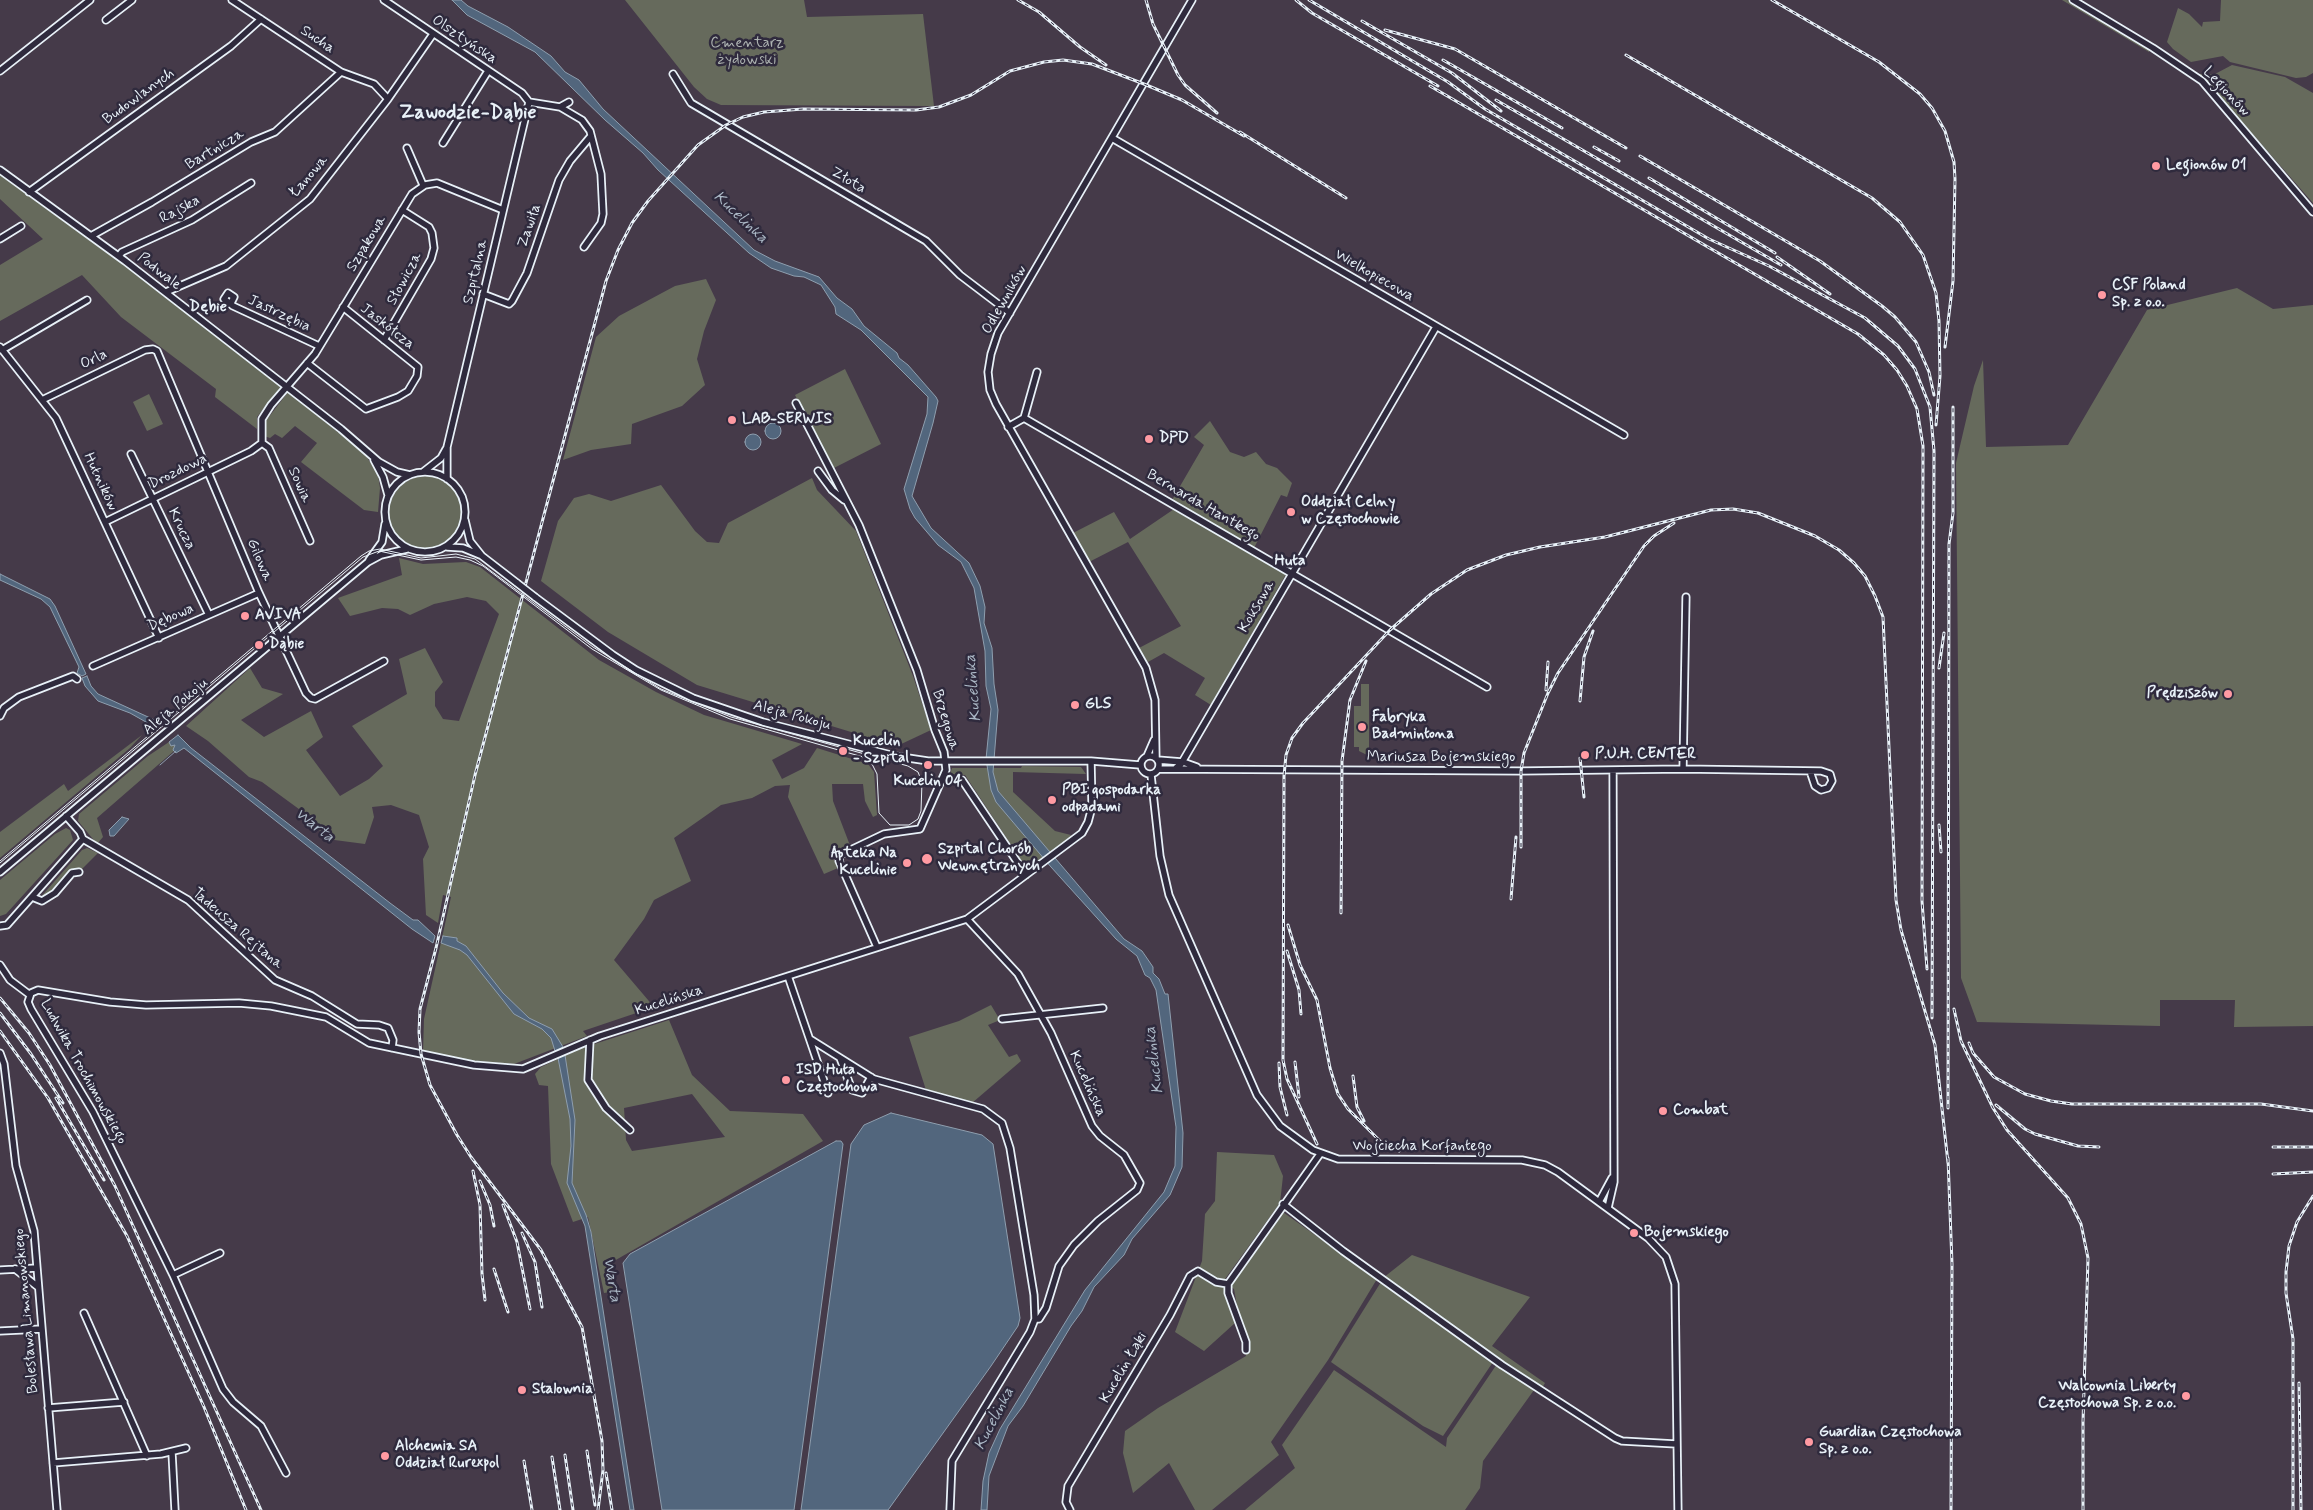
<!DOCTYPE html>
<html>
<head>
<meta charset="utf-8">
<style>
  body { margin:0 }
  canvas { display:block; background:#453a49 }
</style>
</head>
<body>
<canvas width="2313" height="1510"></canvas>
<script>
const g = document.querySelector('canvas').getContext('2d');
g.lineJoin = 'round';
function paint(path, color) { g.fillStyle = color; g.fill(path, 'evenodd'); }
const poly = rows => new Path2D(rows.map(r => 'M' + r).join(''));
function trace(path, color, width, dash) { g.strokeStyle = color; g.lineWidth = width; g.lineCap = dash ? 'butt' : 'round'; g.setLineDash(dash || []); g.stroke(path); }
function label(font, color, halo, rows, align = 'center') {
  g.font = font + ' Mynerve,sans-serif'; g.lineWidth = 5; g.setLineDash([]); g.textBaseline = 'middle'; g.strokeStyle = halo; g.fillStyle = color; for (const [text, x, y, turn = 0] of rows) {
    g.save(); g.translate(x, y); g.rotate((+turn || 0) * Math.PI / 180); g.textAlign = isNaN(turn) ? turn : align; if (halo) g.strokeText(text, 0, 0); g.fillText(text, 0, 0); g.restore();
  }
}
const green = poly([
  [625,0,804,0,807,17,923,14,934,106,721,105,707,99,694,87],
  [2062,0,2067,0,2150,50,2149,52],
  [2221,0,2313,0,2313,73,2306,77,2296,78,2230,62,2223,56,2191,62,2173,49,2167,42,2178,8,2189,14,2202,27,2203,22,2220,21],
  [2232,65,2285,77,2313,93,2313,203,2220,97,2197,74,2215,74],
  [0,174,100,245,279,383,280,388,257,417,257,429,215,397,216,389,121,317,82,275,0,321,0,265,43,239,0,199],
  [706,279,716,300,704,331,697,359,705,385,682,406,632,424,631,444,591,450,563,460,596,337,619,316,675,286],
  [2237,288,2273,309,2313,305,2313,1026,2234,1027,2235,1000,2160,1000,2160,1026,1977,1022,1961,978,1956,463,1974,386,1983,360,1986,447,2068,445,2147,310],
  [845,369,881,444,832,469,795,395],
  [288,392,365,454,378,475,380,488,378,512,364,510,301,462,317,443,295,426,282,438,275,434,270,438,264,436,265,422],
  [149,394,163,424,147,431,133,402],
  [1210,421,1230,452,1244,457,1256,452,1266,464,1277,468,1292,483,1287,497,1281,495,1252,552,1286,574,1211,705,1195,695,1205,678,1164,653,1148,662,1139,648,1181,626,1128,542,1089,562,1073,533,1114,512,1130,539,1180,505,1172,500,1204,445,1194,437],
  '389 513a37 37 0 1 1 74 0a37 37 0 1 1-74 0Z',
  [812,478,817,490,856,531,913,676,931,730,897,746,697,685,608,632,541,581,558,521,574,498,589,494,611,501,661,485,695,531,707,542,719,543,728,523],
  [399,558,423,564,466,562,480,567,599,660,656,692,704,715,802,744,772,760,782,779,804,768,817,748,868,764,874,772,877,815,873,817,865,801,863,784,832,784,833,801,851,848,833,858,838,868,824,874,788,797,790,785,775,786,752,798,721,805,674,838,691,881,654,900,644,919,614,960,654,1007,583,1031,587,1036,514,1064,462,1060,423,1052,424,1019,451,897,443,895,438,923,426,915,423,859,429,847,419,815,391,805,372,807,374,817,365,844,327,839,303,812,262,782,249,777,208,741,186,726,250,668,262,688,283,694,241,720,264,737,311,711,323,737,306,750,340,796,369,779,383,766,352,726,407,694,399,659,425,648,443,682,435,692,435,706,443,719,459,721,499,614,486,601,467,597,434,604,410,615,398,609,382,608,350,616,338,598,402,575],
  [1361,684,1369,684,1369,756,1359,751,1359,747,1354,747,1354,706,1361,706],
  [142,735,130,748,0,858,0,832,64,784,68,791],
  [169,742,175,744,174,751,97,818,103,837,97,844,78,821,79,814,148,756],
  [1022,766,1081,767,1086,774,1013,772,1013,792,1055,831,1071,835,1067,841,1027,869,965,775,950,774,952,768,1021,768],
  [66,828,70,830,73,840,6,914,0,916,0,880,55,834],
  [87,848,98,853,81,870,76,870,53,892,41,900,39,899,82,850],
  [991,1005,1000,1020,988,1025,1009,1057,1017,1054,1021,1061,972,1103,926,1090,909,1037,959,1021],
  [669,1020,692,1075,730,1111,803,1114,823,1141,614,1261,615,1291,604,1293,588,1217,573,1222,551,1164,548,1086,539,1085,535,1074,541,1067,582,1048],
  [692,1094,725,1137,632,1151,626,1140,624,1108],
  [1217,1152,1274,1155,1283,1176,1280,1203,1225,1279,1235,1323,1204,1351,1175,1332,1202,1261,1205,1214,1215,1201],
  [1280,1210,1377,1279,1328,1360,1271,1442,1279,1455,1212,1510,1195,1510,1169,1463,1133,1493,1123,1453,1125,1431,1158,1408,1246,1356,1234,1289,1228,1285],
  [1412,1255,1530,1297,1492,1346,1545,1383,1541,1390,1383,1278],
  [1381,1282,1493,1362,1443,1436,1423,1426,1331,1362],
  [1497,1364,1534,1390,1483,1461,1480,1488,1465,1510,1245,1510,1295,1468,1282,1445,1334,1370,1446,1447,1447,1438]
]);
const water = poly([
  [452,0,461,0,468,6,508,27,551,56,565,72,579,80,603,109,754,250,775,261,819,277,837,298,852,309,864,326,897,353,899,358,908,365,936,397,938,401,933,423,912,496,931,528,969,563,980,586,985,607,984,623,992,648,994,684,998,710,993,772,998,791,1124,939,1142,951,1153,967,1153,973,1159,979,1165,994,1168,994,1183,1133,1182,1167,1170,1195,1132,1239,1124,1255,1094,1287,1082,1311,1071,1326,1023,1406,1008,1426,989,1476,987,1510,981,1510,983,1481,989,1453,1000,1429,1085,1290,1164,1192,1175,1166,1176,1127,1156,990,1150,978,1145,975,1137,956,1116,939,1051,867,996,802,991,790,986,759,991,709,986,686,985,651,974,588,961,562,938,545,915,518,910,509,904,489,927,414,928,397,861,330,836,314,835,307,821,285,804,277,794,276,771,268,749,253,658,170,643,153,605,120,535,52,467,15,452,0],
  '765 431a8 8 0 1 1 16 0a8 8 0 1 1-16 0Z',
  '745 442a8 8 0 1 1 16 0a8 8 0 1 1-16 0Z',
  [0,574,50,599,55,606,86,674,82,676,77,673,79,667,50,607,41,599,0,580,0,574],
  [87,676,91,686,98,694,159,722,153,726,130,713,98,701,85,686,82,678,87,676],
  [178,735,191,748,390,903,413,920,418,920,435,936,433,943,412,929,184,748,176,753,173,750,175,745,171,746,169,742,178,735],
  [122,817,129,819,114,836,110,836,109,830,122,817],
  [443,936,457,938,457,941,466,946,503,993,529,1018,552,1029,563,1047,555,1051,551,1038,542,1029,514,1014,467,955,460,950,441,943,443,936],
  [565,1055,575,1120,572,1183,586,1215,591,1232,634,1510,630,1510,627,1491,585,1226,567,1183,571,1146,570,1119,558,1058,565,1055],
  [891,1113,982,1135,993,1144,1020,1318,1018,1326,991,1366,888,1510,801,1510,851,1144,864,1125,891,1113],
  [836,1141,841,1141,843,1144,794,1510,662,1510,623,1263,630,1254,836,1141]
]);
const stream = poly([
  [160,765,176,751]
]);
const minor = poly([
  [232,0,341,72,374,84,388,99],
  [384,0,522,93,529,102],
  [2073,0,2153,48,2202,81,2313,212],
  [106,20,132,0],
  [0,71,90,0],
  [673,74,691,103,926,241,960,275,1010,313],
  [529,102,560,107,569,102],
  [560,107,582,120,590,131,601,174,603,214,601,223,584,247],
  [1112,138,1624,435],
  [443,143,488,71],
  [407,148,423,185],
  [0,170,125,261,341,429,379,462,397,472,410,475],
  [29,192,231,46,261,19],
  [91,236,152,202,251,142,275,132,341,72],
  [0,239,21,226],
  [119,256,122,252,192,220,251,183],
  [166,292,226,266,310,199,388,99,433,34],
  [483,294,509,304,512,301,527,273,559,180,570,161,591,136],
  [231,303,234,297,228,293,224,299,233,306,319,346],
  [384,340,431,259,434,248,432,233,429,227,402,210],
  [0,347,56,418,159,638],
  [2,350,87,300],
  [307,363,366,409,398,397,408,391,417,376,418,367,343,307],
  [42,400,145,350,153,349,157,351,259,593,306,693,311,698,315,699,384,661],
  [796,403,859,525,917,670,935,730,944,752,946,770,920,829,884,834,840,855,839,861,877,947],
  [1024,418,1037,372],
  [1008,427,1024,418,1487,687],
  [262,443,262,419,271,405,315,354,412,194,425,185,437,183,503,210],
  [262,443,269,448,310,541],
  [131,454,209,615],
  [374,460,383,477,388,495],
  [818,471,832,490,844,500],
  '385 512a40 40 0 1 1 80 0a40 40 0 1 1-80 0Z',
  [423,472,441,458,446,449],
  [447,479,447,447,529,102],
  [465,520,470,541,482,556,517,583],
  [105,522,251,451,262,443],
  [447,547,463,548,480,555],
  [369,560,382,542,385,524],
  [535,597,613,655,636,670,693,698,763,722,895,756,928,761,1091,761,1140,765],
  [93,666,259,593],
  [0,716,4,708,19,697,73,676,77,679],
  '1141 765a9 9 0 1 1 18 0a9 9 0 1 1-18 0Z',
  [1147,756,1154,740],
  [1156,758,1155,700,1146,668,996,404,990,390,988,372,991,354,998,333,1192,0],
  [1158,760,1183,762,1197,767],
  [1176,768,1181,764,1436,327],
  [1158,769,1521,771,1683,769,1821,771,1830,774,1832,781,1828,788,1821,790,1815,786,1810,771],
  [1683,769,1686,597],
  [1151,775,1160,856,1169,895,1257,1095,1280,1126,1313,1150,1338,1159,1522,1160,1545,1165,1558,1172,1648,1238,1666,1257,1675,1284,1678,1510],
  [942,780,962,780,1026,875],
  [66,816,80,832,83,839,188,900,275,980,312,996,357,1024,379,1025,388,1028,393,1040,392,1048],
  [0,872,368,562,381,555,407,549],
  [32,897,42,901,55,893,72,873,79,872],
  [967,919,1018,974,1051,1033,1092,1126,1100,1136,1124,1155,1140,1183,1137,1190,1098,1221,1074,1245,1059,1266,1046,1308,1039,1319,1035,1319],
  [0,926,7,925,83,839],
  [0,965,10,980,30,995],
  [788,976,828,1093],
  [1002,1019,1103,1008],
  [810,1039,874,1079,983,1109,1002,1123,1010,1148,1034,1295,1035,1319,1030,1332,952,1461,950,1510],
  [590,1040,588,1080,606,1108,630,1130],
  [0,1053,4,1064,16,1166,34,1231,57,1510],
  [840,1058,852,1090,862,1093,871,1077],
  [1599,1202,1612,1178],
  [1283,1204,1343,1251,1502,1365,1615,1438,1622,1441,1676,1444],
  [1608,1208,1614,1182,1613,770],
  [15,1269,38,1287],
  [0,1270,37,1268],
  [173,1275,220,1253],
  [84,1313,147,1456],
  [0,1331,42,1329],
  [1246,1350,1246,1342,1228,1293,1228,1284,1320,1154],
  [48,1408,124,1402],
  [172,1453,175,1510],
  [53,1463,161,1454,186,1448],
  [286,1473,261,1426,233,1402,223,1389,173,1275,93,1112,31,1009,28,1002,31,993,38,990,110,1002,146,1005,239,1003,271,1006,326,1017,369,1043,474,1065,523,1069,600,1036,967,919,1082,833,1088,822,1092,807,1091,761],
  [1070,1510,1066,1502,1068,1486,1170,1315,1190,1276,1198,1271,1216,1282,1228,1284]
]);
const tram = poly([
  [0,861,361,556,369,551,380,549,421,558,456,554,475,559,593,647,661,689,731,717,908,766,918,772,922,782,921,811,918,819,909,825,890,825,879,813,877,774,872,764,863,757,730,719,661,690,592,649,483,566,470,560,456,557,421,560,379,551,363,557,0,863]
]);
const rail = poly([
  [1018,0,1039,12,1080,47,1106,65],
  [1146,0,1153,24,1178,75,1185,85,1217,113],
  [1296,0,1312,13,1438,86],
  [1309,0,1448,82,1485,109,1709,239,1769,266,1865,318,1898,346,1915,369,1930,407,1934,451,1932,1018],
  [1772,0,1879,62,1920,94,1932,108,1945,131,1954,162,1955,179,1953,281,1945,347],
  [1362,21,1452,73,1501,111],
  [1385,30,1455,49,1626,148],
  [1626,55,1872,198,1900,222,1923,255,1936,293,1939,321,1940,376,1936,425],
  [1443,60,1562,128],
  [1430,86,1858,334,1884,355,1897,370,1907,386,1917,409,1923,446,1922,901,1927,969],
  [1496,100,1781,265],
  [1240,132,1346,198],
  [1594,147,1619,161],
  [1640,156,1820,261,1882,306,1895,317,1916,342,1929,372,1934,395],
  [1649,178,1775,253],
  [1777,257,1830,294],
  [1939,668,1944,633],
  [1546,690,1548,662],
  [1580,701,1584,657,1593,631],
  [1580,758,1584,797],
  [1939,825,1941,852],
  [1521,847,1521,771,1524,753,1548,693,1558,673,1644,546,1654,536,1674,523],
  [1511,899,1516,837],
  [1341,913,1342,761,1350,700,1366,661],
  [1288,925,1300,965,1317,1000,1330,1068,1338,1094,1348,1109,1381,1142,1399,1151],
  [1287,951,1299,990,1301,1014],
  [0,998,29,1033,50,1065,115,1186,261,1510],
  [1954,1009,1961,1041,1993,1108,2007,1130,2068,1198,2081,1224,2088,1258,2083,1422,2083,1510],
  [0,1013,31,1054,63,1103],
  [0,1031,48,1098,127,1236,204,1407,246,1510],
  [1969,1043,1973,1053,1994,1077,2025,1094,2051,1101,2072,1104,2261,1104,2313,1111],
  [1295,1062,1299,1097],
  [1279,1063,1280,1087,1287,1115],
  [1353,1076,1357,1107,1364,1121],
  [56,1098,104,1180],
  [1996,1105,2025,1129,2035,1134,2078,1146,2099,1147],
  [1948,1108,1949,544,1953,513,1953,407],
  [1317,1144,1287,1079,1283,1060,1284,776,1286,755,1292,738,1303,723,1390,630,1431,594,1467,570,1506,555,1540,547,1605,537,1711,510,1733,509,1758,513,1815,536,1839,550,1854,563,1865,576,1875,596,1883,617,1896,900,1901,930,1935,1045,1948,1163],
  [2273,1147,2313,1147],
  [1948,1158,1952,1264,1951,1510],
  [473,1171,480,1205,482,1274,485,1300],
  [2273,1174,2313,1172],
  [480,1181,490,1205,494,1226],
  [503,1205,517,1242,530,1309],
  [522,1233,535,1262,542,1307],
  [494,1269,508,1312],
  [2299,1383,2301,1510],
  [587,1451,595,1505],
  [565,1455,573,1510],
  [552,1457,560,1510],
  [524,1461,532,1510],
  [606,1473,612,1510],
  [598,1510,603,1470,602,1441,582,1327,541,1250,471,1157,457,1135,430,1085,421,1054,419,1032,420,1009,436,948,475,775,606,281,618,250,632,223,648,201,698,145,726,125,743,117,764,112,803,109,916,110,939,107,971,95,1010,71,1044,62,1063,60,1092,64,1144,84,1182,100,1244,136],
  [2293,1510,2293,1339,2286,1293,2286,1272,2289,1246,2297,1222,2313,1196]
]);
const minorBridge = poly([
  [517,583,535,597]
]);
const markers = [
  [2156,166,5,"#ff9aa2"],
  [2102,295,5,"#ff9aa2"],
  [732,420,5,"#ff9aa2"],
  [1149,439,5,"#ff9aa2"],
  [1291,512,5,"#ff9aa2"],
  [245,616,5,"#ff9aa2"],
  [259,645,5,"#ff9aa2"],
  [2228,694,5,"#ff9aa2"],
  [1075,705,5,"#ff9aa2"],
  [1362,727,5,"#ff9aa2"],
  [843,751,5,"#ff9aa2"],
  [1585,755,5,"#ff9aa2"],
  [928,765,5,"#ff9aa2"],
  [1052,800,5,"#ff9aa2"],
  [927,859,6,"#ff9aa2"],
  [907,863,5,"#ff9aa2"],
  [786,1080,5,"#ff9aa2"],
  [1663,1111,5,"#ff9aa2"],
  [1634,1233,5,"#ff9aa2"],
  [522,1390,5,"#ff9aa2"],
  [2186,1396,5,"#ff9aa2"],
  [1809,1442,5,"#ff9aa2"],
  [385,1456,5,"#ff9aa2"]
];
const streetNames = [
  ["Sucha",317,40,34],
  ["Olsztyńska",464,40,34],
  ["Legionów",2226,92,47],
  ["Budowlanych",139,97,-36],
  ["Bartnicza",215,150,-31],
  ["Łanowa",309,177,-49],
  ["Złota",848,181,30],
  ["Rajska",180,210,-28],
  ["Zawiła",530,226,-71],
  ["Szpakowa",367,244,-59],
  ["Podwale",159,272,38],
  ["Szpitalna",476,272,-77],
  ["Wielkopiecowa",1374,276,30],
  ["Słowicza",405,279,-62],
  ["Odlewników",1005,300,-61],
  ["Jastrzębia",279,314,25],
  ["Jaskółcza",387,327,38],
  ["Orla",94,360,-26],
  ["Drozdowa",178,472,-26],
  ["Hutników",100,482,65],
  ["Sowia",299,485,66],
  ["Bernarda Hantkego",1203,506,30],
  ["Krucza",181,529,64],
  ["Gilowa",259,560,67],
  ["Koksowa",1257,607,-60],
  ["Dębowa",171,618,-24],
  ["Aleja Pokoju",176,707,-40],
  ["Aleja Pokoju",792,716,15],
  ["Brzegowa",945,720,73],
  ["Mariusza Bojemskiego",1441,758],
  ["Tadeusza Rejtana",237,929,41],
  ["Kucelińska",669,1001,-18],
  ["Ludwika Trochimowskiego",83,1072,61],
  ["Kucelińska",1087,1084,66],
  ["Wojciecha Korfantego",1422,1147],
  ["Bolesława Limanowskiego",27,1311,-95],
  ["Kucelin Łąki",1124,1368,-60]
];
const parkNames = [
  ["Cmentarz",747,44],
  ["żydowski",747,61]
];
const poiNames = [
  ["Legionów 01",2166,166],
  ["CSF Poland",2112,286],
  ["Sp. z o.o.",2112,303],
  ["LAB-SERWIS",742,420],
  ["DPD",1159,439],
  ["Oddział Celny",1301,503],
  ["w Częstochowie",1301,520],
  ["AVIVA",255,616],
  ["Dąbie",269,645],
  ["Prędziszów",2218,694,"right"],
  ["GLS",1085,705],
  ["Fabryka",1372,718],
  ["Badmintona",1372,735],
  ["Kucelin",853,742],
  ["- Szpital",853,759],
  ["P.U.H. CENTER",1595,755],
  ["Kucelin 04",928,782,"center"],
  ["PBI gospodarka",1062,791],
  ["odpadami",1062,808],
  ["Szpital Chorób",938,850],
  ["Wewnętrznych",938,867],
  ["Apteka Na",897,854,"right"],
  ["Kucelinie",897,871,"right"],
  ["ISD Huta",796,1071],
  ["Częstochowa",796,1088],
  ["Combat",1673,1111],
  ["Bojemskiego",1644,1233],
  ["Walcownia Liberty",2176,1387,"right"],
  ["Częstochowa Sp. z o.o.",2176,1404,"right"],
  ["Stalownia",532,1390],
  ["Guardian Częstochowa",1819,1433],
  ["Sp. z o.o.",1819,1450],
  ["Alchemia SA",395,1447],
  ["Oddział Rurexpol",395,1464]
];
const waterNames = [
  ["Kucelinka",740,218,43],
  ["Kucelinka",974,688,-95],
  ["Warta",314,826,38],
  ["Kucelinka",1155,1060,-97],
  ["Warta",611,1280,81],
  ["Kucelinka",995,1419,-63]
];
const neighbourhoodNames = [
  ["Dębie",208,308],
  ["Huta",1290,562]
];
const districtNames = [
  ["Zawodzie-Dąbie",468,114]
];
paint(green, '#666a5c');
paint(water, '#52667d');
trace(water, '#8e9eae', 1);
trace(stream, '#8e9eae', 1);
trace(minor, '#e8f1f8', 9);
trace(minor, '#2f2a3d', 5.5);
trace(tram, '#e8f1f8', 1);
trace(rail, '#e8f1f8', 3);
trace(rail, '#2f2a3d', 1, [4]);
trace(minorBridge, '#e8f1f8', 9, []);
trace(minorBridge, '#2f2a3d', 5.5);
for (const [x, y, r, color] of markers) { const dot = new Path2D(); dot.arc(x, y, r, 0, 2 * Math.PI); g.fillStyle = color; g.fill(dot); trace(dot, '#2f2a3d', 2); }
label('15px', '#e8f1f8', '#2f2a3d', streetNames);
label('15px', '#aeb4b2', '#2f2a3d', parkNames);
label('bold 15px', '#e8f1f8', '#2f2a3d', poiNames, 'left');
label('italic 16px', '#acb9c7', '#2f2a3d', waterNames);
label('bold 16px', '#e8f1f8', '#2f2a3d', neighbourhoodNames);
label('bold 20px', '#e8f1f8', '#2f2a3d', districtNames);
</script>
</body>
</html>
